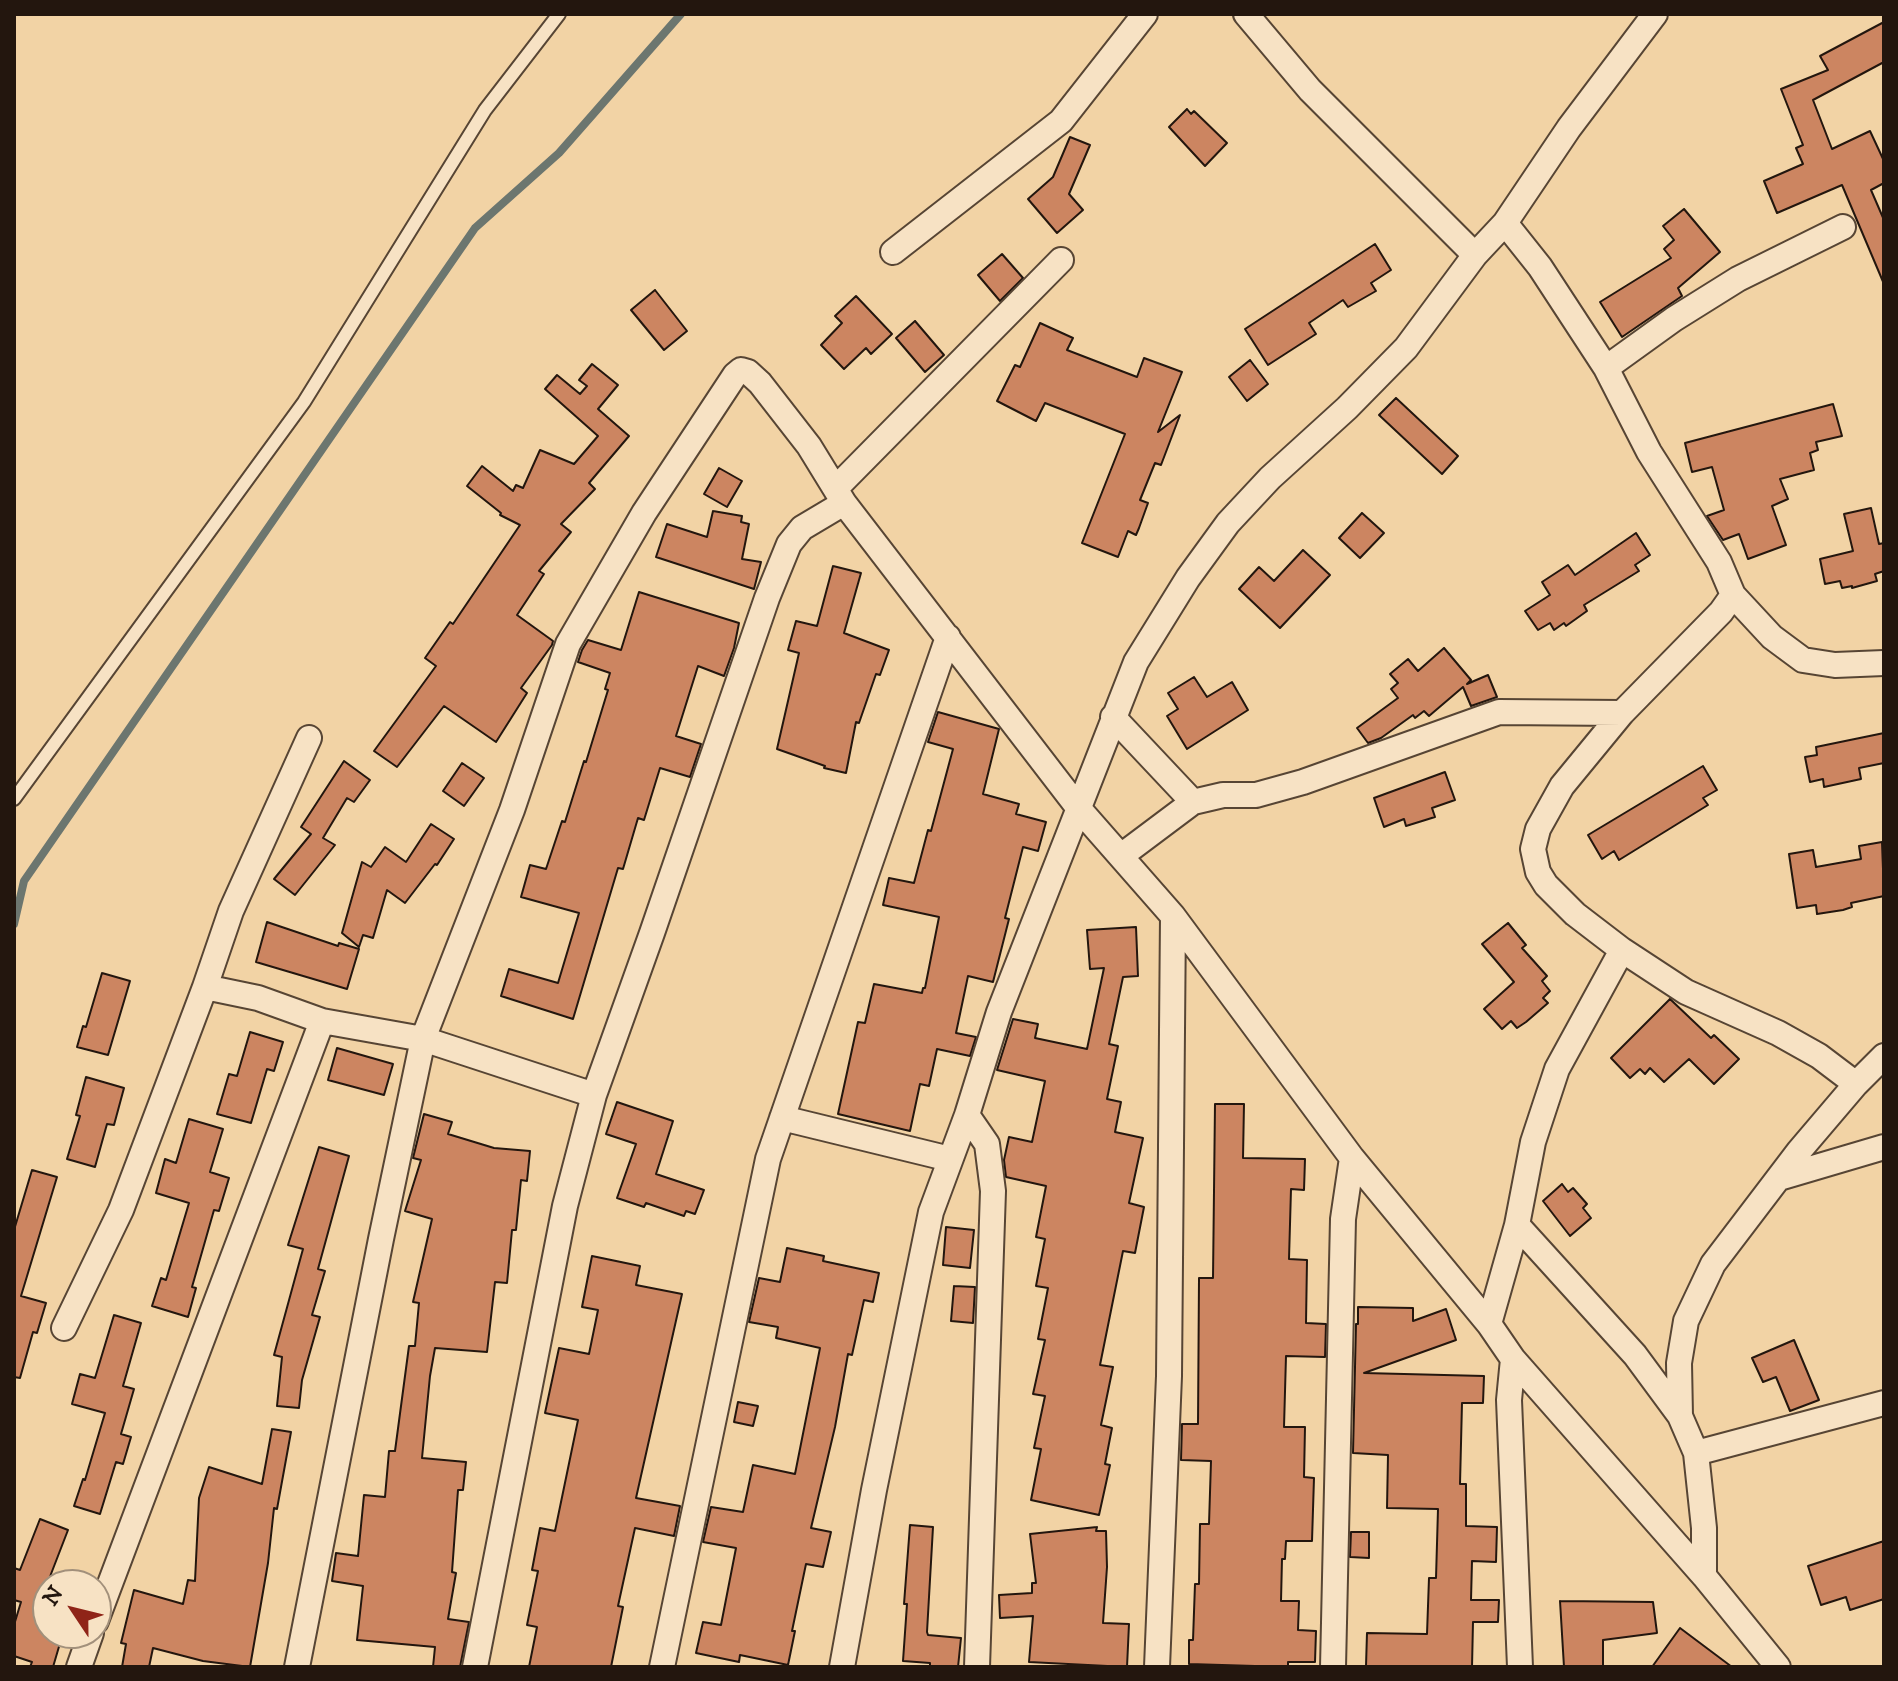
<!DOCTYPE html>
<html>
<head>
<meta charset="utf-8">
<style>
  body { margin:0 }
  #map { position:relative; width:1898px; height:1681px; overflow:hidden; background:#f2d3a5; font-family:"IM FELL DW Pica",serif }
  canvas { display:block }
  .frame { position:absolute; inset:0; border:16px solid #23160e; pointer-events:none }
  .north { position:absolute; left:32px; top:1569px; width:80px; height:80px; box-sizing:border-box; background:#f7e2c4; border:2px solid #a2907b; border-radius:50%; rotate:305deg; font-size:22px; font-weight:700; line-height:32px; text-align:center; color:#23160e }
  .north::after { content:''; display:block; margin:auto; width:28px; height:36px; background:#8f2418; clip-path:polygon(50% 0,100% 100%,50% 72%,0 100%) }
</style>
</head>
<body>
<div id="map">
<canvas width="1898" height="1681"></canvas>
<div class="frame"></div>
<div class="north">N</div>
</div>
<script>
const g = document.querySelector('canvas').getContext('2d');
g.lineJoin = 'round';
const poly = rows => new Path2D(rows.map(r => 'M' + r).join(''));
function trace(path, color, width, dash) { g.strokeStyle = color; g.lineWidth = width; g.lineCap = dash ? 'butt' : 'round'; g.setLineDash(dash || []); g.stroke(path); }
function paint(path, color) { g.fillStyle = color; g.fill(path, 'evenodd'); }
const stream = poly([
  [14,924,24,881,475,228,559,153,681,14]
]);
const building = poly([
  [1884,22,1884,62,1813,100,1832,149,1870,131,1884,161,1884,183,1871,190,1884,220,1884,284,1842,185,1777,213,1764,181,1803,164,1796,148,1803,145,1781,89,1828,70,1820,56,1884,22],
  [1187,109,1191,114,1194,111,1227,143,1205,166,1169,127,1187,109],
  [1070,137,1090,145,1069,194,1083,210,1057,233,1028,199,1053,177,1070,137],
  [1684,209,1720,252,1678,288,1682,296,1622,337,1600,302,1671,258,1664,249,1674,240,1663,226,1684,209],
  [1375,244,1391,270,1371,283,1376,291,1348,307,1343,300,1309,323,1316,334,1268,365,1245,329,1375,244],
  [1002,254,1023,278,1000,301,978,275,1002,254],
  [655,290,687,331,664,350,631,310,655,290],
  [856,296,892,334,871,354,866,348,844,369,821,345,842,323,835,316,856,296],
  [915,321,944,355,925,372,896,338,915,321],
  [1040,323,1073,338,1067,350,1137,377,1144,358,1182,372,1158,432,1180,415,1161,465,1155,463,1140,500,1148,503,1139,528,1136,535,1128,531,1118,557,1082,543,1125,434,1045,403,1036,421,997,401,1015,365,1020,367,1040,323],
  [1250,360,1268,384,1247,401,1229,377,1250,360],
  [592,364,618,385,598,409,629,436,589,483,595,489,561,524,571,532,539,571,544,574,517,615,553,641,552,645,521,688,527,693,496,742,444,706,397,767,374,751,436,666,425,658,450,622,453,624,520,525,500,515,501,513,467,486,482,466,513,491,516,485,523,488,540,450,574,464,598,436,545,389,557,375,580,394,587,386,579,380,592,364],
  [1396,398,1458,456,1442,474,1379,415,1396,398],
  [1833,404,1842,436,1816,442,1818,450,1810,453,1814,470,1780,479,1788,499,1772,506,1786,545,1748,559,1739,534,1723,540,1707,516,1724,510,1712,467,1692,472,1685,443,1833,404],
  [719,468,742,481,727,507,704,494,719,468],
  [1871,508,1879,544,1884,543,1884,571,1875,574,1877,581,1852,588,1852,586,1842,588,1840,581,1825,584,1820,559,1853,551,1844,514,1871,508],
  [713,511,742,516,741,522,749,524,742,559,761,562,754,589,656,557,667,524,707,537,713,511],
  [1362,513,1384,533,1360,558,1339,538,1362,513],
  [1636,533,1650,555,1635,565,1639,571,1584,605,1587,611,1566,626,1564,623,1554,630,1550,623,1538,630,1525,611,1550,595,1542,582,1568,565,1575,575,1636,533],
  [1303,550,1330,575,1280,628,1239,589,1259,567,1274,581,1303,550],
  [833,566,861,573,844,633,889,650,880,675,876,674,859,723,856,722,846,773,824,768,825,766,777,749,799,653,788,650,796,621,817,626,833,566],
  [639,592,739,623,734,648,724,676,698,666,676,736,701,744,690,777,660,768,644,820,638,818,623,869,618,868,573,1019,501,996,509,969,558,983,579,913,521,897,530,865,546,869,562,821,565,822,584,761,586,762,608,690,605,689,610,673,578,662,582,650,588,640,621,650,639,592],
  [1444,648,1471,680,1467,684,1488,675,1497,697,1471,706,1463,687,1429,716,1424,711,1415,718,1413,715,1381,738,1368,743,1357,728,1398,698,1391,689,1398,683,1390,674,1408,659,1418,671,1444,648],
  [1194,677,1207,697,1232,682,1248,710,1187,749,1167,716,1178,709,1168,693,1194,677],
  [938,712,999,729,983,794,1019,804,1016,814,1046,822,1038,851,1023,847,1005,918,1009,919,993,982,968,976,956,1033,976,1037,970,1056,937,1049,929,1086,920,1084,910,1131,838,1114,858,1022,865,1023,874,984,922,993,923,988,925,988,939,917,883,905,889,878,914,883,928,830,931,831,953,749,928,742,938,712],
  [1884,733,1884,763,1859,768,1861,779,1824,787,1823,779,1810,782,1805,757,1817,755,1816,747,1884,733],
  [344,761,370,780,354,802,347,798,323,838,335,845,295,895,274,879,311,834,301,827,344,761],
  [462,763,484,778,464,806,443,791,462,763],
  [1703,766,1717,790,1703,798,1708,805,1619,860,1614,851,1602,859,1588,835,1703,766],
  [1445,772,1455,800,1432,808,1435,817,1406,826,1404,819,1384,827,1374,798,1445,772],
  [431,824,454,839,437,865,435,864,405,903,387,890,373,938,363,935,359,947,342,933,362,862,371,867,385,847,406,862,431,824],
  [1882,842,1884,896,1851,903,1852,907,1843,910,1817,914,1816,905,1797,908,1789,854,1813,850,1816,867,1861,859,1859,846,1882,842],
  [267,922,338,946,339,943,359,949,347,989,256,962,267,922],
  [1508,923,1526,945,1522,948,1547,976,1542,981,1550,991,1543,998,1548,1003,1526,1022,1517,1028,1511,1021,1502,1029,1484,1009,1514,982,1482,944,1508,923],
  [1136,927,1138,976,1123,977,1109,1044,1118,1046,1107,1099,1121,1102,1115,1132,1143,1138,1129,1203,1144,1207,1135,1253,1123,1251,1100,1365,1113,1367,1101,1425,1112,1428,1105,1464,1110,1465,1099,1515,1031,1500,1041,1449,1034,1448,1045,1396,1033,1394,1045,1340,1038,1339,1048,1288,1036,1286,1045,1239,1036,1237,1046,1186,1006,1177,1004,1160,1009,1137,1032,1142,1045,1081,997,1070,1013,1019,1038,1024,1035,1038,1087,1049,1104,968,1090,969,1087,930,1136,927],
  [102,973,130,981,108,1055,77,1047,83,1026,86,1027,102,973],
  [1670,999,1711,1038,1714,1035,1739,1059,1714,1084,1689,1059,1664,1082,1650,1068,1645,1074,1640,1069,1630,1078,1611,1058,1670,999],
  [250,1032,283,1042,274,1071,267,1069,251,1123,217,1114,229,1074,237,1076,250,1032],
  [337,1048,393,1064,384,1095,328,1080,337,1048],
  [86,1077,124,1088,114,1125,107,1124,95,1167,67,1159,80,1116,76,1115,86,1077],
  [617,1102,673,1121,656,1174,704,1190,695,1214,686,1211,684,1216,646,1203,644,1207,617,1198,636,1144,606,1134,617,1102],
  [1215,1104,1244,1104,1243,1158,1305,1159,1304,1190,1291,1189,1289,1259,1307,1260,1306,1323,1326,1324,1325,1357,1286,1356,1284,1427,1305,1427,1304,1477,1314,1478,1312,1541,1286,1541,1285,1559,1282,1559,1281,1601,1299,1601,1298,1630,1316,1631,1315,1662,1288,1662,1288,1667,1189,1664,1189,1640,1193,1640,1195,1584,1199,1584,1200,1524,1209,1524,1211,1461,1181,1460,1182,1424,1198,1424,1199,1278,1213,1278,1215,1104],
  [424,1114,452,1122,448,1134,494,1148,530,1151,527,1181,521,1180,516,1230,512,1230,507,1283,495,1282,487,1352,435,1348,430,1376,422,1458,466,1462,463,1490,458,1490,452,1572,456,1573,448,1619,469,1622,460,1667,433,1667,435,1647,357,1640,363,1586,332,1581,336,1553,358,1556,364,1495,385,1497,389,1451,395,1451,409,1346,415,1346,419,1303,413,1302,432,1219,405,1211,421,1160,413,1158,424,1114],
  [189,1119,223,1129,210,1172,229,1178,219,1211,214,1210,192,1287,196,1288,188,1317,152,1306,161,1278,166,1280,189,1203,156,1193,165,1159,176,1163,189,1119],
  [319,1147,349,1156,318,1269,325,1271,312,1315,320,1317,302,1380,299,1408,277,1406,282,1357,274,1355,303,1249,288,1245,319,1147],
  [32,1170,57,1177,21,1296,46,1303,37,1333,33,1332,20,1378,14,1377,14,1230,32,1170],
  [1562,1184,1568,1192,1573,1188,1587,1204,1583,1208,1591,1218,1570,1236,1543,1201,1562,1184],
  [946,1227,974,1230,970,1268,943,1265,946,1227],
  [787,1248,824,1256,823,1261,879,1273,873,1302,864,1300,852,1355,848,1354,835,1427,811,1528,831,1532,823,1567,806,1564,792,1631,795,1631,788,1665,740,1655,739,1662,696,1653,703,1622,721,1625,736,1548,703,1542,711,1507,743,1512,753,1465,795,1474,820,1348,776,1338,778,1327,749,1322,759,1278,780,1282,787,1248],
  [592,1256,640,1266,636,1285,682,1294,636,1498,680,1506,674,1536,635,1528,618,1606,623,1607,611,1667,529,1667,537,1627,527,1625,538,1571,532,1570,540,1528,555,1531,578,1420,545,1413,559,1348,589,1354,598,1310,582,1307,592,1256],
  [954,1286,975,1287,973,1323,951,1321,954,1286],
  [1358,1307,1413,1308,1413,1321,1446,1309,1456,1340,1364,1373,1484,1376,1483,1403,1462,1403,1460,1484,1466,1484,1466,1526,1497,1527,1496,1562,1472,1561,1471,1600,1499,1600,1498,1622,1473,1622,1472,1667,1366,1666,1367,1633,1427,1634,1429,1578,1436,1578,1438,1509,1387,1508,1388,1455,1353,1453,1356,1324,1358,1324,1358,1307],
  [114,1315,141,1323,123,1386,134,1389,121,1434,131,1437,123,1464,116,1462,100,1514,74,1506,83,1479,85,1480,105,1413,72,1404,80,1374,95,1378,114,1315],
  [1794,1340,1819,1400,1790,1411,1776,1377,1763,1382,1752,1358,1794,1340],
  [738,1402,758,1406,753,1426,734,1422,738,1402],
  [272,1429,291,1432,277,1509,274,1508,268,1563,250,1667,203,1661,153,1648,149,1667,122,1667,126,1644,121,1643,134,1590,183,1604,188,1580,195,1581,199,1498,209,1467,262,1484,272,1429],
  [40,1519,68,1530,51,1574,38,1619,48,1622,48,1633,63,1633,53,1667,30,1667,32,1662,14,1656,14,1625,21,1602,14,1600,14,1568,20,1570,40,1519],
  [910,1525,933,1527,927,1632,928,1635,961,1638,958,1667,930,1667,930,1663,903,1661,907,1604,904,1604,910,1525],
  [1097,1527,1096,1531,1106,1531,1107,1567,1103,1623,1129,1624,1127,1667,1029,1662,1033,1616,1000,1618,999,1595,1032,1593,1032,1583,1036,1583,1030,1534,1097,1527],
  [1351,1532,1369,1532,1369,1558,1350,1557,1351,1532],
  [1884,1541,1884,1599,1850,1610,1846,1597,1821,1605,1808,1566,1884,1541],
  [1560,1601,1653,1602,1657,1633,1603,1640,1603,1667,1564,1667,1560,1601],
  [1680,1628,1732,1667,1652,1667,1680,1628]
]);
const lane = poly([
  [14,799,304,402,485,110,559,14]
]);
const street = poly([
  [1246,14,1310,90,1475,255],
  [1505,223,1540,267,1606,368,1649,452,1719,562,1733,595,1721,612,1622,713,1562,786,1538,829,1533,849,1538,872,1546,885,1575,914,1622,950,1686,992,1778,1033,1819,1056,1856,1084],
  [893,252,1061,121,1145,14],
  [1606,368,1674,319,1738,279,1843,227],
  [837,487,1061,260],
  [1733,595,1772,637,1803,660,1835,665,1884,663],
  [1113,717,1193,802],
  [1121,856,1193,802,1223,795,1256,795,1303,782,1499,712,1622,713],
  [322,1021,423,1039,594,1095],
  [967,1115,987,1144,993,1191,977,1667],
  [782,1118,950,1159],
  [1779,1178,1884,1147],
  [1517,1225,1635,1355,1680,1416],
  [1489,1324,1517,1225,1533,1142,1557,1069,1622,950],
  [64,1328,121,1210,205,987],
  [1513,1359,1509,1400,1520,1667],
  [1696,1453,1884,1403],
  [1704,1576,1704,1528,1696,1453,1680,1416,1679,1363,1686,1321,1713,1264,1799,1151,1856,1084,1884,1056],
  [96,1621,322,1021,258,998,205,987,231,911,309,738],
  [79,1667,91,1633],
  [297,1667,381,1239,423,1039,512,810,568,644,644,513,735,375,741,370,748,372,760,383,809,446,844,503,1080,810,1173,916,1352,1158,1489,1324,1513,1359,1704,1576,1778,1667],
  [475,1667,565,1206,594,1095,652,933,767,598,789,544,802,528,844,503],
  [662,1667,768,1159,948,637],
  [842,1667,874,1490,931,1212,967,1115,999,1012,1136,662,1188,578,1228,523,1270,478,1347,408,1406,348,1475,255,1505,223,1569,128,1655,14],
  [1157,1667,1169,1376,1173,916],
  [1333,1667,1343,1219,1352,1158]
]);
trace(stream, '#6c766f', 8);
paint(building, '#cc8561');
trace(building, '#23160e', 2);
trace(lane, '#574534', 16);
trace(street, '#574534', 28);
trace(lane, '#f7e2c4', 12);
trace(street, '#f7e2c4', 24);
</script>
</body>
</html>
